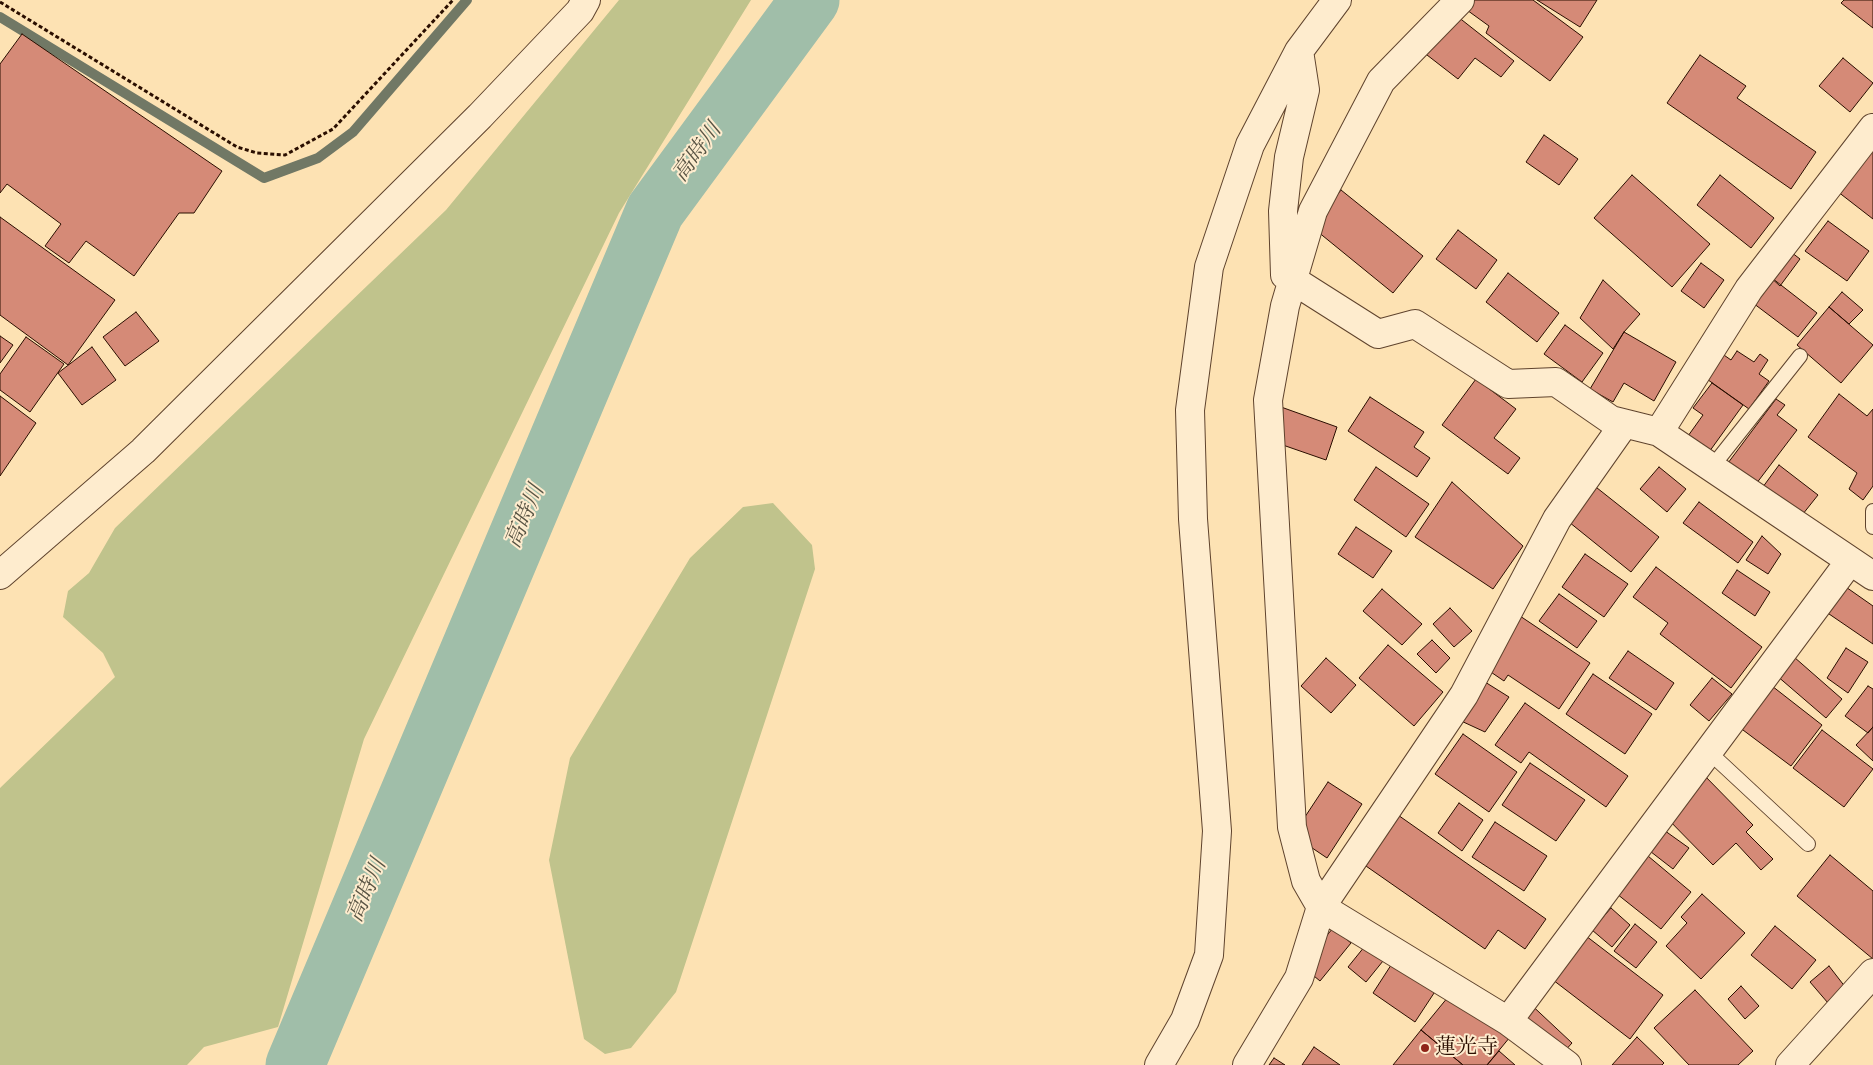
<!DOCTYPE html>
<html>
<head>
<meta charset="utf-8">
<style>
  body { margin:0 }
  canvas { display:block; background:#fde2b3 }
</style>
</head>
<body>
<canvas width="1873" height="1065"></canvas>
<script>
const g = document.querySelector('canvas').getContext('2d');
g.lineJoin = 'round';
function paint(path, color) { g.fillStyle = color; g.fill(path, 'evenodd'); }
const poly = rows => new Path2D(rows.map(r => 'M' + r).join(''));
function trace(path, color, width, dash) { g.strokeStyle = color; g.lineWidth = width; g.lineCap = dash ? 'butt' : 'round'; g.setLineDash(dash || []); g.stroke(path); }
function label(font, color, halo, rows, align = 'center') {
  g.font = font + ' Cardo,"Noto Serif JP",serif'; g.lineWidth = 4; g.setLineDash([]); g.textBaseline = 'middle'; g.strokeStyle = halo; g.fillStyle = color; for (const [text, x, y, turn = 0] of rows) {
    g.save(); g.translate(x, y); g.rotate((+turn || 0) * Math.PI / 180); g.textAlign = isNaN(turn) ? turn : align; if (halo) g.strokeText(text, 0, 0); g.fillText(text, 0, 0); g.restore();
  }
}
const green = poly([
  [619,0,751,0,619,213,364,739,278,1027,204,1047,187,1065,0,1065,0,788,115,677,103,653,63,617,68,591,89,573,115,528,446,210],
  [773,503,812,545,815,569,676,992,631,1048,605,1054,584,1039,549,860,570,758,690,558,743,507]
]);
const stream = poly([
  [0,17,264,178,318,158,353,132,467,0]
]);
const river = poly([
  [295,1065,655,211,810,0]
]);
const building = poly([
  [1463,0,1533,0,1583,37,1550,81,1486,33,1489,26,1460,5,1463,0],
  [1537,0,1597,0,1580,27,1537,0],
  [1844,0,1873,0,1873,28,1841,3,1844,0],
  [1448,9,1514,61,1501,77,1475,58,1458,79,1418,48,1448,9],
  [22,34,222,171,194,213,179,213,134,276,86,241,69,263,45,246,61,224,7,184,0,193,0,64,22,34],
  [1700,55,1746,86,1737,98,1816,152,1791,189,1667,103,1700,55],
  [1843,58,1873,83,1850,112,1819,86,1843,58],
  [1544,135,1578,159,1559,185,1526,162,1544,135],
  [1873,148,1873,219,1824,181,1873,148],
  [1632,175,1710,244,1672,287,1594,218,1632,175],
  [1720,175,1774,218,1751,248,1697,205,1720,175],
  [1341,190,1423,256,1393,293,1312,227,1341,190],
  [0,217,115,300,68,365,0,315,0,217],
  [1828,221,1869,251,1847,281,1805,251,1828,221],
  [1458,230,1497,260,1476,289,1436,259,1458,230],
  [1778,242,1800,259,1780,286,1768,275,1778,242],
  [1701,263,1724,280,1704,308,1681,291,1701,263],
  [1508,273,1559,313,1537,342,1486,302,1508,273],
  [1768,275,1817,313,1798,337,1749,300,1768,275],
  [1603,280,1640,314,1624,332,1613,349,1580,318,1603,280],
  [1842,292,1863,310,1849,324,1829,307,1842,292],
  [1829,307,1873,345,1841,383,1797,345,1829,307],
  [136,312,159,341,125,366,103,337,136,312],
  [1565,325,1603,353,1582,382,1544,354,1565,325],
  [1624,332,1676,362,1654,401,1624,383,1613,402,1590,389,1624,332],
  [0,336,13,345,0,363,0,336],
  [26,337,64,364,30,412,0,390,0,374,26,337],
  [92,347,116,380,82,405,58,373,92,347],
  [1737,351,1754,362,1760,354,1768,360,1759,374,1769,381,1749,409,1704,377,1721,353,1731,360,1737,351],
  [1476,379,1516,409,1494,438,1520,458,1508,474,1442,425,1476,379],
  [1712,383,1743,405,1704,459,1683,443,1703,415,1693,408,1712,383],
  [1839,394,1867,416,1873,409,1873,486,1863,500,1849,489,1857,473,1808,437,1839,394],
  [0,396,36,423,0,476,0,396],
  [1370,397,1424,432,1414,447,1430,458,1417,477,1348,431,1370,397],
  [1776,399,1785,405,1777,415,1797,430,1756,484,1728,463,1776,399],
  [1281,407,1337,427,1326,460,1277,443,1281,407],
  [1779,465,1818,495,1795,524,1757,495,1779,465],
  [1376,467,1429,504,1406,537,1354,500,1376,467],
  [1659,467,1686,489,1667,512,1640,489,1659,467],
  [1587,480,1659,537,1631,572,1559,514,1587,480],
  [1452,482,1523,546,1493,589,1415,537,1452,482],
  [1699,502,1753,542,1738,563,1683,523,1699,502],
  [1356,527,1392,551,1373,578,1338,554,1356,527],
  [1762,536,1781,554,1768,574,1746,560,1762,536],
  [1585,554,1628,584,1604,617,1562,587,1585,554],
  [1656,567,1762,647,1731,688,1660,634,1668,623,1633,597,1656,567],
  [1737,570,1770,592,1755,616,1722,593,1737,570],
  [1833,578,1873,606,1873,644,1813,603,1833,578],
  [1382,589,1422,624,1402,645,1363,611,1382,589],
  [1559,594,1597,621,1577,648,1539,621,1559,594],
  [1450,608,1472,631,1454,647,1433,624,1450,608],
  [1517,614,1590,663,1559,709,1508,675,1504,681,1482,666,1517,614],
  [1432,640,1450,658,1436,673,1417,654,1432,640],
  [1388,645,1443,692,1414,726,1359,678,1388,645],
  [1846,648,1868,662,1848,693,1827,678,1846,648],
  [1786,650,1842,699,1826,718,1769,669,1786,650],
  [1628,651,1674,683,1656,710,1609,678,1628,651],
  [1326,658,1356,685,1331,713,1301,686,1326,658],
  [1593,674,1652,714,1625,754,1566,714,1593,674],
  [1712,678,1732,694,1709,721,1690,705,1712,678],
  [1763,679,1822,725,1791,766,1731,721,1763,679],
  [1485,682,1509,697,1485,732,1459,720,1485,682],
  [1868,686,1873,689,1873,727,1868,733,1845,716,1868,686],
  [1525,703,1628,776,1606,807,1529,752,1521,763,1495,745,1525,703],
  [1873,727,1873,761,1856,745,1873,727],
  [1822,730,1873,769,1844,807,1793,768,1822,730],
  [1463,734,1517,772,1489,812,1435,774,1463,734],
  [1530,763,1585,800,1556,841,1502,805,1530,763],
  [1700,771,1753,825,1746,832,1773,859,1761,870,1736,843,1713,865,1659,810,1700,771],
  [1328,782,1362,804,1327,858,1293,835,1328,782],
  [1378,801,1546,919,1525,949,1498,930,1485,949,1343,850,1378,801],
  [1459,803,1483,820,1462,851,1438,833,1459,803],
  [1495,822,1547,856,1524,891,1472,857,1495,822],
  [1661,828,1689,848,1673,869,1646,848,1661,828],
  [1830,855,1873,891,1873,959,1797,896,1830,855],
  [1648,856,1691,892,1661,929,1617,894,1648,856],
  [1702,894,1745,933,1701,979,1666,946,1687,923,1681,917,1702,894],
  [1611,908,1630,925,1612,947,1592,930,1611,908],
  [1635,924,1657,942,1636,968,1614,951,1635,924],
  [1573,926,1663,995,1630,1039,1540,970,1573,926],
  [1775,926,1816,960,1792,989,1751,955,1775,926],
  [1333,928,1351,943,1320,981,1302,966,1333,928],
  [1365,946,1383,961,1366,982,1348,967,1365,946],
  [1395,959,1438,987,1415,1022,1373,993,1395,959],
  [1829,966,1846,988,1828,1003,1810,982,1829,966],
  [1741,986,1759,1006,1745,1019,1728,999,1741,986],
  [1695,990,1753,1051,1738,1065,1689,1065,1654,1028,1695,990],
  [1453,991,1510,1037,1487,1065,1463,1065,1421,1030,1453,991],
  [1525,999,1572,1043,1562,1054,1515,1010,1525,999],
  [1421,1030,1463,1065,1393,1065,1421,1030],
  [1637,1037,1664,1063,1662,1065,1612,1065,1637,1037],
  [1314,1047,1340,1065,1302,1065,1314,1047],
  [1499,1051,1515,1065,1487,1065,1499,1051],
  [1274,1058,1285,1065,1269,1065,1274,1058]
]);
const path = poly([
  [0,2,237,147,257,153,285,155,333,129,453,0]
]);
const lane = poly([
  [1712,467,1800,356],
  [1873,511,1873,527],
  [1709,752,1808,844]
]);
const street = poly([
  [1460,0,1381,81,1313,211,1285,306,1268,400,1292,827,1306,881,1321,907,1508,1021,1567,1065],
  [1299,51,1305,90,1289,157,1283,211,1285,275,1378,334,1415,324,1508,384,1556,382,1611,420,1659,432,1873,576],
  [1659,432,1749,289,1873,128],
  [0,575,143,451,480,116,580,11,586,0],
  [1508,1021,1850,561],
  [1159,1065,1185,1020,1209,955,1217,831,1193,519,1190,410,1209,267,1250,145,1299,51,1337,0],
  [1247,1065,1299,978,1321,907,1464,695,1557,519,1624,424],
  [1790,1065,1873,973]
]);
const markers = [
  [1425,1048,5,"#8f2418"]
];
const poiNames = [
  ["蓮光寺",1435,1048]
];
const waterNames = [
  ["高時川",698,153,-54],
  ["高時川",526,517,-67],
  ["高時川",368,891,-67]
];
paint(green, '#c0c38c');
trace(stream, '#717865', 10);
trace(river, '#a0bea9', 59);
paint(building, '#d58a77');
trace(building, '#2a0e00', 1);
trace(lane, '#5f432d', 16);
trace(street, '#5f432d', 30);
trace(path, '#2a0e00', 3, [4, 2.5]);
trace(lane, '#feecce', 14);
trace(street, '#feecce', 28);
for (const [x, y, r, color] of markers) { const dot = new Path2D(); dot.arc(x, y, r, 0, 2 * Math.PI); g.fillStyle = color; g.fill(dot); trace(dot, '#feecce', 2); }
label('21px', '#2a0e00', '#feecce', poiNames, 'left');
label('italic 22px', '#595444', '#feecce', waterNames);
</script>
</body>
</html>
